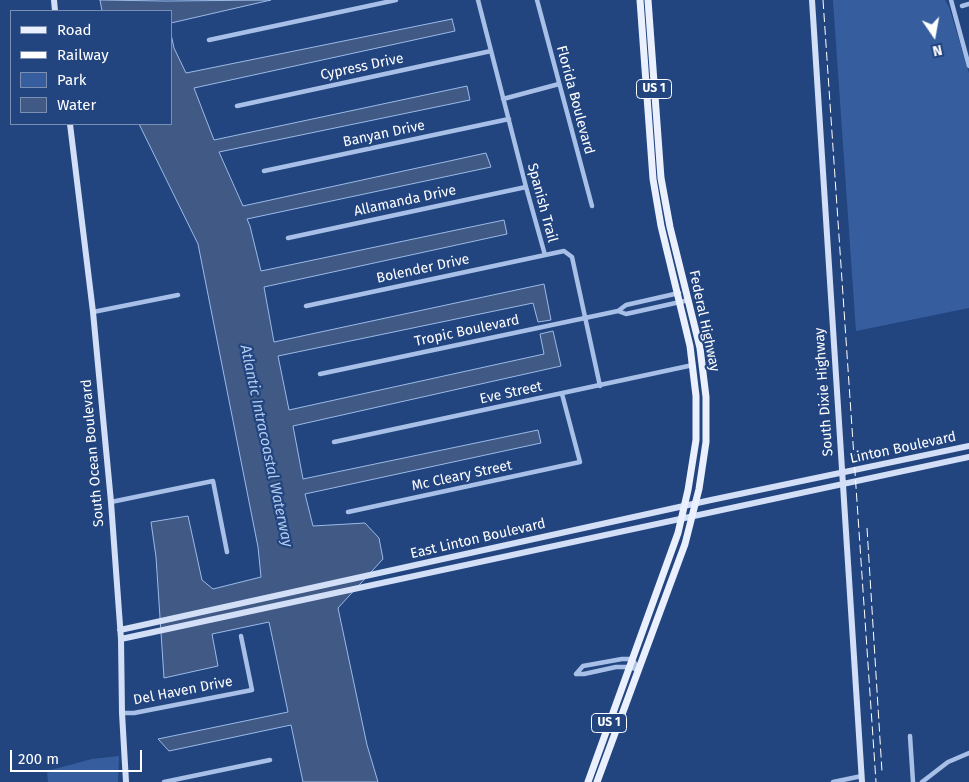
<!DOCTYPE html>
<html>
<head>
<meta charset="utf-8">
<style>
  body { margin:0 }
  #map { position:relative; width:969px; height:782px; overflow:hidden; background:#224580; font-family:"Fira Sans",sans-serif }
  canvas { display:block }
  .legend { position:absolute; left:10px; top:10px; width:162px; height:115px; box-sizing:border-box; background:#224580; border:1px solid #7a8fb3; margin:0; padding:6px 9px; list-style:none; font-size:15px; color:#fff }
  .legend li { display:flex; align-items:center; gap:10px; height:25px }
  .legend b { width:25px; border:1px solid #7a8fb3 }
  .north { position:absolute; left:909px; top:10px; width:50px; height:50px; -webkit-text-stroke:4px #224580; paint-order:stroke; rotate:168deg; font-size:14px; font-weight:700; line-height:20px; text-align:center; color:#fff }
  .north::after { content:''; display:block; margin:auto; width:18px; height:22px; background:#fff; clip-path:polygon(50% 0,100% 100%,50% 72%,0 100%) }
  .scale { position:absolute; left:10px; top:750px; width:132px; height:22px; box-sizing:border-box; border:2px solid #fff; border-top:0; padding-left:6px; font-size:15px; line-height:18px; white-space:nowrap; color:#fff; -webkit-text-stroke:4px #224580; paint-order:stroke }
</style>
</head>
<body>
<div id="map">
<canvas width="969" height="782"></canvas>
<ul class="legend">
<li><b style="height:6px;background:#eaf0fd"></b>Road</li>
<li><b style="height:6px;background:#fff"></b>Railway</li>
<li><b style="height:14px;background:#365e9e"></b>Park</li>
<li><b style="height:14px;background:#405a85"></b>Water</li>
</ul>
<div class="north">N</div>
<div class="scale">200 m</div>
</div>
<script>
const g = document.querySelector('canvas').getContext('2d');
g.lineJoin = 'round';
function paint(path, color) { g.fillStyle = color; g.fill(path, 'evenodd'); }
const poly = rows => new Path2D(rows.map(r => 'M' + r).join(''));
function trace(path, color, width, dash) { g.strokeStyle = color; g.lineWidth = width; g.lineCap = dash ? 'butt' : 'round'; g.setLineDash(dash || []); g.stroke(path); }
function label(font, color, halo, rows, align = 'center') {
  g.font = font + ' "Fira Sans",sans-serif'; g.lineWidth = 4.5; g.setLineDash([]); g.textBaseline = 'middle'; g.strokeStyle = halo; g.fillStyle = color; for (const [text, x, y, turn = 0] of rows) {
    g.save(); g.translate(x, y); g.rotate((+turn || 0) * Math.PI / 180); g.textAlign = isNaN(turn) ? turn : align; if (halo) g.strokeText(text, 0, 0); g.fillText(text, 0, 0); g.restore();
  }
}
const green = poly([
  [833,0,945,0,949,7,969,73,969,308,856,331],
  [119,756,118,782,48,782,47,771,92,759]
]);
const water = poly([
  [100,0,166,1,271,0,171,23,171,11,102,11,100,0],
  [452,19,455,31,194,88,214,140,467,86,470,100,219,152,243,206,486,153,491,167,247,219,250,226,261,271,504,220,507,234,264,287,274,342,544,284,551,320,538,322,533,303,278,356,289,410,544,354,540,334,553,331,561,366,293,426,303,479,538,430,541,443,305,494,313,526,365,523,379,538,383,559,338,608,367,745,378,782,303,782,291,725,169,751,158,739,288,712,269,622,212,634,218,666,164,678,156,557,151,522,188,516,202,580,213,589,261,577,258,547,198,244,139,124,171,124,171,34,174,48,186,73,452,19]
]);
const street = poly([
  [478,0,526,187,545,255],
  [537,0,592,206],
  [951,0,969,66],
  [962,6,969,4],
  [209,40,396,0],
  [503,99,559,84],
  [237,106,491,51],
  [264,171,509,119],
  [288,238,526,187],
  [306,306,564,251,572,257,600,386],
  [618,311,626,314,689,300],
  [93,312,178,295],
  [320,374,618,311,626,305,679,293],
  [334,442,693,365],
  [111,502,213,481,227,552],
  [348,512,580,462,562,394],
  [576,674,583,666,622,659,632,659,639,669],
  [576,674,584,674,616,667,629,667,639,670],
  [122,713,134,713,252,690,241,636],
  [910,736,913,782],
  [164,782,270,760],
  [833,782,862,776],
  [922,782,948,762,969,753]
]);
const secondary = poly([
  [54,0,55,11],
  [812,0,862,782],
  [70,124,93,312,111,502,121,639,122,713,126,782],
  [120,630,711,500,969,446],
  [121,639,969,457]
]);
const primary = poly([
  [588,782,678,533,688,490,696,440,696,396,690,346,661,226,653,179,640,0],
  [597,782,685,544,699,489,706,442,706,397,700,348,670,227,661,178,648,0]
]);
const rail = poly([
  [823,0,876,782],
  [867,528,882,772]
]);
const shields = [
  [654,89,35],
  [609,723,35]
];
const shieldNames = [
  ["US 1",654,89],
  ["US 1",609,723]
];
const streetNames = [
  ["Cypress Drive",362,67,-12],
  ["Florida Boulevard",575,100,75],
  ["Banyan Drive",384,134,-12],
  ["Allamanda Drive",405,201,-12],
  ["Spanish Trail",542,203,75],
  ["Bolender Drive",423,269,-12],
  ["Federal Highway",704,321,78],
  ["Tropic Boulevard",467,331,-12],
  ["South Dixie Highway",824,392,-94],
  ["Eve Street",511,393,-12],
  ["Linton Boulevard",903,448,-12],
  ["South Ocean Boulevard",93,453,-95],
  ["Mc Cleary Street",462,476,-12],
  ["East Linton Boulevard",478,539,-13],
  ["Del Haven Drive",183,691,-11]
];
const waterNames = [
  ["Atlantic Intracoastal Waterway",266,446,78]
];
paint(green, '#365e9e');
paint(water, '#405a85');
trace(water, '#9cbae8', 1);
trace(street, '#a8c0e7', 4.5);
trace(secondary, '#d2dff6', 6);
trace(primary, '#eaf0fd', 7);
trace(rail, '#fff', 1, [9, 4]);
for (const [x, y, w] of shields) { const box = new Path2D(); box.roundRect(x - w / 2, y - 9.5, w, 19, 4); g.fillStyle = '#224580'; g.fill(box); trace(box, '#fff', 1); }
label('bold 12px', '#fff', null, shieldNames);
label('14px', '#fff', '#224580', streetNames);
label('italic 15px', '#b3cbef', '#224580', waterNames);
</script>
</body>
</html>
